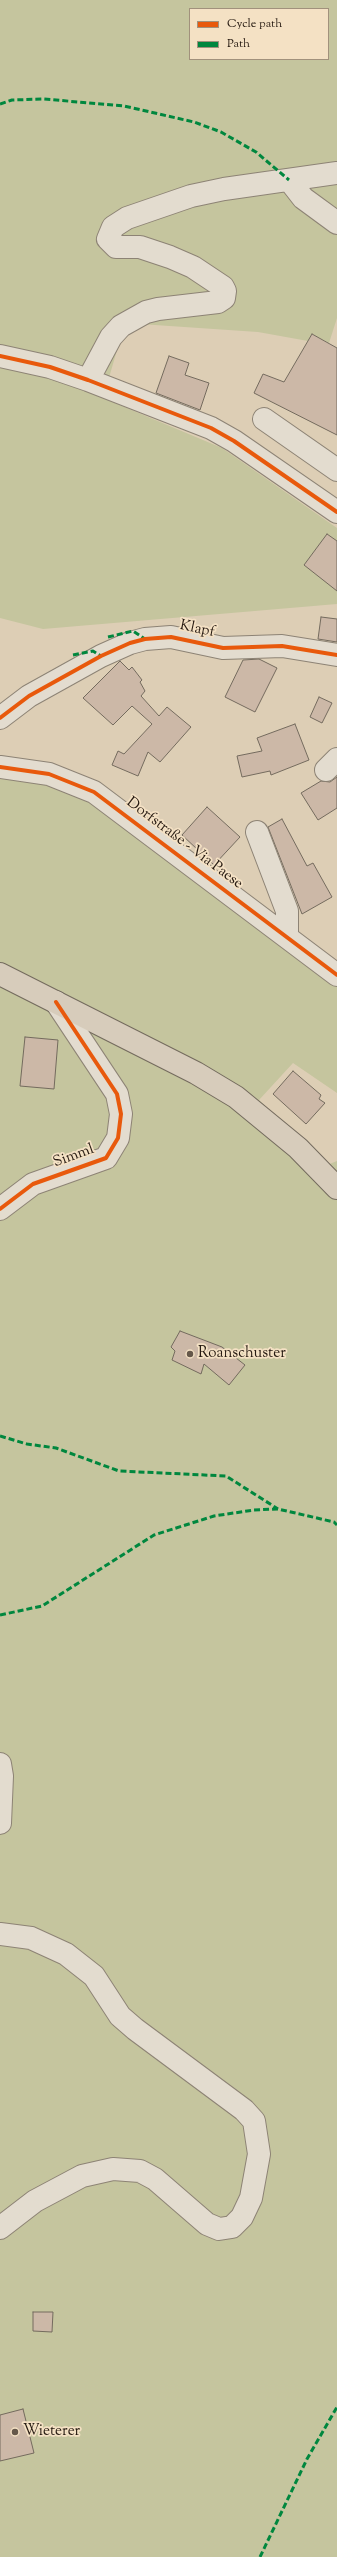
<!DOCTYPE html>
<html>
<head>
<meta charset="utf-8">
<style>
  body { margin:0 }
  #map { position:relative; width:337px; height:2557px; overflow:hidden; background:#ddceb5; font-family:"Sorts Mill Goudy",serif }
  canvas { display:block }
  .legend { position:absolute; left:189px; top:8px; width:140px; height:52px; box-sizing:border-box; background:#f4e1c4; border:1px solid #a1917c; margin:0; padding:5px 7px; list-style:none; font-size:12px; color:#251910 }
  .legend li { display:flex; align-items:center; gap:8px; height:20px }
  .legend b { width:20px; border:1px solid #a1917c }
</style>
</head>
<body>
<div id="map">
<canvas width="337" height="2557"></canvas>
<ul class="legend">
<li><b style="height:5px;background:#e8590c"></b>Cycle path</li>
<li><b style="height:5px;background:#00873e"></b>Path</li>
</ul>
</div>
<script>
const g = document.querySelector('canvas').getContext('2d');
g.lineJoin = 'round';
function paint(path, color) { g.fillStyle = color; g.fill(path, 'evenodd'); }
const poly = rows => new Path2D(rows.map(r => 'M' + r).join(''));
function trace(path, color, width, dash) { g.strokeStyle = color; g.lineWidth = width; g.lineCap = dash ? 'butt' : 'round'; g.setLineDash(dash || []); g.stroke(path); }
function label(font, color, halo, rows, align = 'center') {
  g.font = font + ' "Sorts Mill Goudy",serif'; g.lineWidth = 3.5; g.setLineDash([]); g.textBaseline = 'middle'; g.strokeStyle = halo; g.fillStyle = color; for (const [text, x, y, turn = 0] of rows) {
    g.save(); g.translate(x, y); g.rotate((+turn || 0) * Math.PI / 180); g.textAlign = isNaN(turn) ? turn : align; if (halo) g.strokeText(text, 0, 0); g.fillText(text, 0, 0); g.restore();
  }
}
const green = poly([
  [0,0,337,0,337,318,329,343,312,334,308,341,258,332,125,323,103,398,222,448,337,528,337,604,43,629,0,618],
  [190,9,328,9,328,59,190,59],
  [0,774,45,781,92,802,337,982,337,1093,293,1063,259,1100,327,1165,337,1161,337,2557,0,2557]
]);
const building = poly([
  [312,334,337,348,337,435,254,393,263,374,284,382,312,334],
  [169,356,189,363,185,375,209,383,200,410,156,393,169,356],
  [327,534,337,541,337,591,304,565,327,534],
  [321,617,337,619,337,642,318,639,321,617],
  [259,659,277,668,255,712,225,697,243,660,259,659],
  [120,661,129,670,132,667,142,680,140,682,145,691,141,696,159,716,167,707,191,727,160,762,148,752,138,776,112,765,118,751,124,754,152,724,132,706,113,725,83,698,120,661],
  [319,697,332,703,322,723,310,717,319,697],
  [295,724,309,760,271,775,270,771,242,777,237,756,262,751,257,738,295,724],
  [337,777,337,808,318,820,301,793,321,781,330,782,337,777],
  [207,807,240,837,214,865,182,835,207,807],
  [282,819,307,866,313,863,332,897,302,914,268,827,282,819],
  [25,1037,58,1040,54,1089,20,1086,25,1037],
  [293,1071,321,1095,319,1099,325,1103,306,1124,273,1094,293,1071],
  [180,1331,222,1347,245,1365,229,1385,204,1364,201,1374,172,1360,175,1351,171,1347,180,1331],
  [33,2312,53,2312,52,2332,33,2331,33,2312],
  [23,2409,34,2453,0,2461,0,2415,23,2409]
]);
const minor = poly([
  [289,180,303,198,337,223],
  [0,356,50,367,88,380,211,428,234,441,337,512],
  [88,380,111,337,121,326,146,312,158,309,218,302,224,298,225,291,223,287,193,267,170,257,140,247,116,247,108,239,113,227,127,218,191,196,224,189,337,173],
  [264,419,337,470],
  [0,718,29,696,101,656,130,643,145,639,171,637,223,648,282,646,337,655],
  [0,767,49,774,94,792,337,975],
  [326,770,337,759],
  [257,832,287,911,287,937],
  [0,1209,33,1184,106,1158,118,1138,121,1114,117,1094,56,1002],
  [0,1764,2,1776,0,1823],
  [0,1934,31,1938,66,1954,94,1976,120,2016,135,2029,244,2110,254,2121,259,2154,251,2198,242,2217,232,2227,219,2229,207,2224,155,2179,140,2171,113,2169,82,2176,35,2201,0,2228]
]);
const major = poly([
  [0,974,196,1073,236,1097,298,1148,337,1188]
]);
const quiet = poly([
  [0,104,12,100,44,99,124,106,194,122,221,132,256,152,289,180],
  [108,637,133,631,145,639],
  [73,655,93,651,101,656],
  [0,1436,27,1444,56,1448,119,1471,226,1476,278,1509],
  [0,1615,42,1606,154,1535,214,1516,254,1510,278,1509,334,1522,337,1525],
  [260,2557,307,2459,337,2407]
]);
const cycleway = poly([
  [0,356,50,367,88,380,211,428,234,441,337,512],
  [0,718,29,696,101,656,130,643,145,639,171,637,223,648,282,646,337,655],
  [0,767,49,774,94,792,337,975],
  [0,1209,33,1184,106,1158,118,1138,121,1114,117,1094,56,1002]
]);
const markers = [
  [190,1354,4,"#65584a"],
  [15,2432,4,"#65584a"]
];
const streetNames = [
  ["Klapf",197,630,12],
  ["Dorfstraße - Via Paese",184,844,37],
  ["Simml",74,1157,-20]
];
const poiNames = [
  ["Roanschuster",198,1354],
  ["Wieterer",23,2432]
];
paint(green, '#c5c59e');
paint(building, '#ccb8a7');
trace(building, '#746b5e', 1);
trace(minor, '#8d8375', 24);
trace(major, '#746b5e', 24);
trace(minor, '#e3dccf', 22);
trace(major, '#d7ccbb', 22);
trace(quiet, '#00873e', 3, [6, 3]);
trace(cycleway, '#e8590c', 4);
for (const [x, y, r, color] of markers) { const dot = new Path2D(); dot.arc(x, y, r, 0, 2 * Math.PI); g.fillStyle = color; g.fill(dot); trace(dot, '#f4e1c4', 1.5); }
label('15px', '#251910', '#f4e1c4', streetNames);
label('15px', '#251910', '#f4e1c4', poiNames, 'left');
</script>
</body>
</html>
